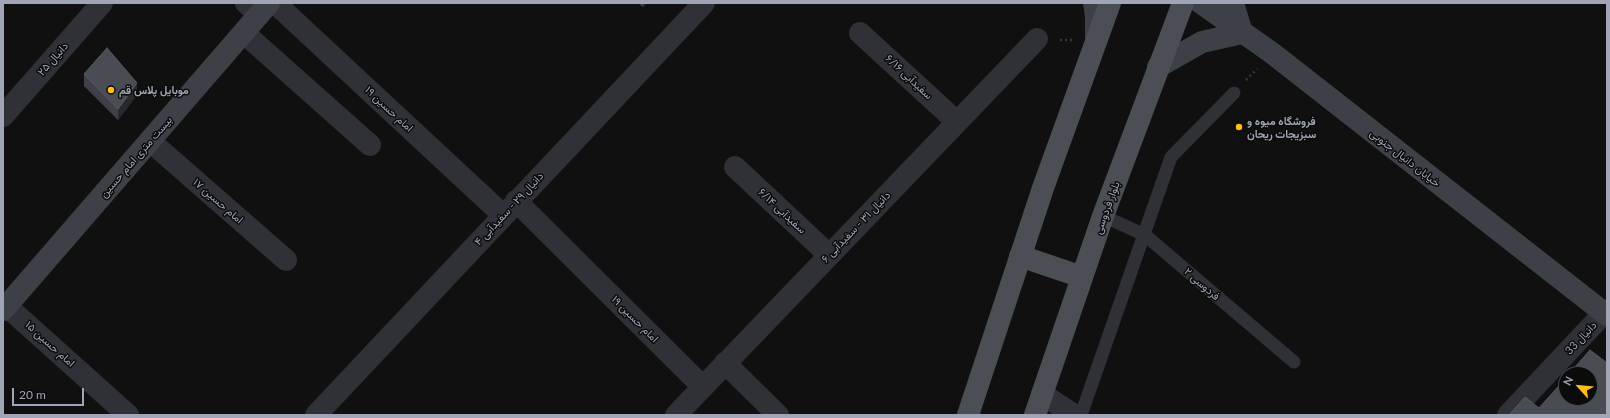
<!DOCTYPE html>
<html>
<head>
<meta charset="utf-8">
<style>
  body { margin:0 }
  #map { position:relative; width:1610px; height:418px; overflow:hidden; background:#101011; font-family:Lato,sans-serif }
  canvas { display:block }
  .frame { position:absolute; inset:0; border:4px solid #9fa5b4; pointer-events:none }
  .north { position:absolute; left:1558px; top:366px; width:40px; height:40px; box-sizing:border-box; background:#0b0b0c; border:1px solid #46494f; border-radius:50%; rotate:297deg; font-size:11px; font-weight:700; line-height:16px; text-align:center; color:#9fa5b4 }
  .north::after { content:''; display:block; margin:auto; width:14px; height:18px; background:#ffbd1a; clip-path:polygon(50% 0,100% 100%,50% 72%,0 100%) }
  .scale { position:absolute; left:12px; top:388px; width:72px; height:18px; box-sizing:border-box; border:2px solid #9fa5b4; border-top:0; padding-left:5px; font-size:12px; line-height:14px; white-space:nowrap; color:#9fa5b4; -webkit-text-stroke:3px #0b0b0c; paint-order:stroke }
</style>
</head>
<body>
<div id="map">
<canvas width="1610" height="418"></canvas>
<div class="frame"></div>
<div class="north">N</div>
<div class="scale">20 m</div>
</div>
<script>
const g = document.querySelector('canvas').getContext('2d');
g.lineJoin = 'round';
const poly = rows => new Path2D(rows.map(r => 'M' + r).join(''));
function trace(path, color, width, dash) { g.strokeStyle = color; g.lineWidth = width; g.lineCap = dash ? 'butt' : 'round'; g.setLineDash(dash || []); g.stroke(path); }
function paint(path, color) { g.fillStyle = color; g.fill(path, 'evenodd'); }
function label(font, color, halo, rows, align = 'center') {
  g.font = font + ' Lato,Vazirmatn,sans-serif'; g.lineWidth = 3; g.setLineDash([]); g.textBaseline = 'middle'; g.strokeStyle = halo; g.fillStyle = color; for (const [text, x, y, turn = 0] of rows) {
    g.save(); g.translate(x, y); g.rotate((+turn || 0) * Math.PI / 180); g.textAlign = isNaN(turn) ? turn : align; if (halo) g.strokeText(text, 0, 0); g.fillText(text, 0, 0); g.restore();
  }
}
const path = poly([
  [1060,40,1073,40],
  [1246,80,1257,69]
]);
const lane = poly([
  [1103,216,1145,235,1294,362],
  [1081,415,1171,157,1234,93]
]);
const street = poly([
  [246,3,259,15],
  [275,3,503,215],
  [244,33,370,145],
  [860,33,957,122],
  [3,116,102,3],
  [150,141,286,260],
  [735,167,829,255],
  [516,201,703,387],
  [3,303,128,415],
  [725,363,778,415],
  [1042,394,1074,415],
  [316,415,704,3],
  [676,415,1037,39],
  [1508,415,1604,313]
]);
const secondary = poly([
  [1094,3,1096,16,1096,41],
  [1201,3,1272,53,1607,315],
  [1158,67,1202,42,1242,33,1233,3],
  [3,310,269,3]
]);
const primary = poly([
  [1020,256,1082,277],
  [968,415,1043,188,1110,3],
  [1035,415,1103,216,1183,3]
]);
const wall = poly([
  [638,3,647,3,643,7],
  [84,74,137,95,118,120,84,86]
]);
const shadedWall = poly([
  [643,3,647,3,643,7],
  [137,83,137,95,118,120,118,109]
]);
const building = poly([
  [107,48,137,83,118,109,84,74,107,48],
  [1590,350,1607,363,1607,415,1509,415,1525,397,1539,408,1566,378,1566,398,1590,398,1590,374,1569,374,1590,350]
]);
const markers = [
  [111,90,4,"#ffbd1a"],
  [1239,127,4,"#ffbd1a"]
];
const streetNames = [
  ["دانیال ۲۵",53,59,-49],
  ["سفیدآبی ۶/۱۶",909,77,43],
  ["امام حسین ۱۹",389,109,43],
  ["بیست متری امام حسین",136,157,-49],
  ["خیابان دانیال جنوبی",1405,158,38],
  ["امام حسین ۱۷",218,201,41],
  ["بلوار فردوسی",1107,208,-70],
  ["دانیال ۲۹ - سفیدآبی ۴",509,209,-47],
  ["سفیدآبی ۶/۱۴",782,211,43],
  ["دانیال ۳۱ - سفیدآبی ۶",856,227,-46],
  ["فردوسی ۲",1202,284,41],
  ["امام حسین ۱۹",635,319,45],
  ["دانیال 33",1581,338,-47],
  ["امام حسین ۱۵",50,344,42]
];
const poiNames = [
  ["موبایل پلاس قم",119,90],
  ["فروشگاه میوه و",1247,121],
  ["سبزیجات ریحان",1247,134]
];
trace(path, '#36383e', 2.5, [2, 3]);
trace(lane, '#303137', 13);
trace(street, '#303137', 22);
trace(secondary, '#3e4047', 22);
trace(primary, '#4c4e56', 22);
paint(wall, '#404148');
paint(shadedWall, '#29292d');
paint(building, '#4a4c54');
trace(building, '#585a63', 1);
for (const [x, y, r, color] of markers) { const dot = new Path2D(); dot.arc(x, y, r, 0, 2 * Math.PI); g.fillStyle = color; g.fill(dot); trace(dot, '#0b0b0c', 1.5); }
label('11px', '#9fa5b4', '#0b0b0c', streetNames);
label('bold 11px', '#9fa5b4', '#0b0b0c', poiNames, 'left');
</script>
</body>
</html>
